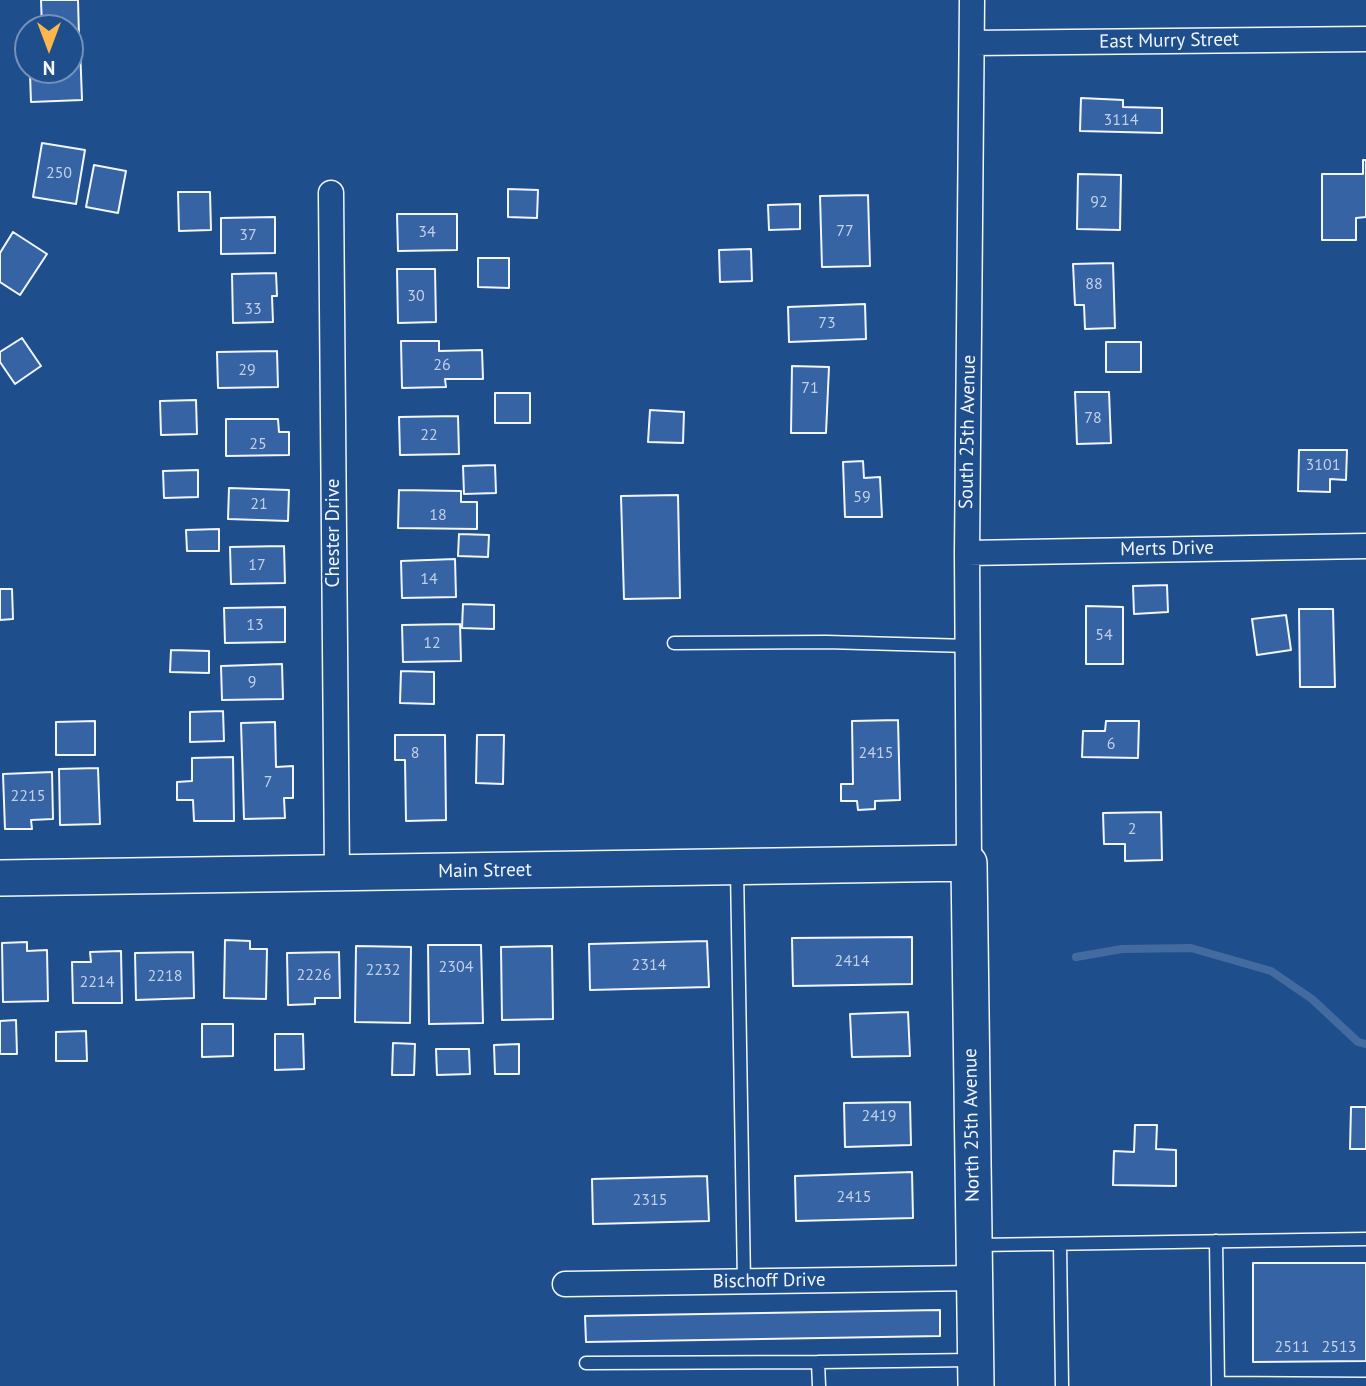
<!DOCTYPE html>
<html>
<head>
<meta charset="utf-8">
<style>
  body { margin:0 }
  #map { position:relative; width:1366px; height:1386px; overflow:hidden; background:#1f4e8c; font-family:"PT Sans",sans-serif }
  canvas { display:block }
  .north { position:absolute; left:14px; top:14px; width:70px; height:70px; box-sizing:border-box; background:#1f4e8c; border:2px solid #7391ba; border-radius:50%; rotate:180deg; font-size:19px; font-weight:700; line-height:28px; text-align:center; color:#f2f6ff }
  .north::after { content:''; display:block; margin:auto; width:24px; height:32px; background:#ffb74d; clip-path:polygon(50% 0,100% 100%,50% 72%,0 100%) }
</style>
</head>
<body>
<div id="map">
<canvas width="1366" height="1386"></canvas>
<div class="north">N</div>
</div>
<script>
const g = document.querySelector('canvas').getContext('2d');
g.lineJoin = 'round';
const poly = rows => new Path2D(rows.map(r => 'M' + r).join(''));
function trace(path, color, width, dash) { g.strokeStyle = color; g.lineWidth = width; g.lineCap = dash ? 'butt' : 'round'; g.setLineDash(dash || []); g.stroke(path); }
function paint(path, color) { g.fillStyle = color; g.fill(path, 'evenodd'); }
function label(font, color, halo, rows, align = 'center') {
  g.font = font + ' "PT Sans",sans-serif'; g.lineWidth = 5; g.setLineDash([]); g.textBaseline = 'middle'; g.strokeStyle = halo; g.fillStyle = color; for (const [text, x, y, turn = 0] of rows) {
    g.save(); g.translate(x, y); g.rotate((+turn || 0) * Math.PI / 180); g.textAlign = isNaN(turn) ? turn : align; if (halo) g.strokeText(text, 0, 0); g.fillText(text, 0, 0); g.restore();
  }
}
const stream = poly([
  [1076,957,1122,949,1191,948,1271,971,1312,999,1358,1042,1366,1044]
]);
const building = poly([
  [41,0,78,0,79,36,70,36,70,28,42,28,41,0],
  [80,46,82,100,31,102,30,74,44,73,44,70,70,70,70,47,80,46],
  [1081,98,1123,100,1123,107,1162,108,1162,133,1080,131,1081,98],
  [42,143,85,150,76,204,33,197,42,143],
  [1363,160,1366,160,1366,217,1356,218,1356,240,1322,240,1322,174,1363,174,1363,160],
  [94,165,126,171,118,213,86,207,94,165],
  [1078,174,1121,175,1120,230,1077,229,1078,174],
  [508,189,538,190,537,218,508,217,508,189],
  [178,192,210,192,211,230,179,231,178,192],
  [868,195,870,266,822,267,820,196,868,195],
  [800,204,800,229,769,230,768,205,800,204],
  [397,214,457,214,457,250,398,251,397,214],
  [275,217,275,253,221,254,221,218,275,217],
  [13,232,47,254,20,295,0,282,0,253,13,232],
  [751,249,752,281,720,282,719,250,751,249],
  [478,258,509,258,509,288,478,287,478,258],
  [1113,263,1115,328,1085,329,1084,305,1075,305,1073,264,1113,263],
  [397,269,435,269,436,322,398,323,397,269],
  [276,273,277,296,272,296,273,322,233,323,232,274,276,273],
  [865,304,866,339,789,342,788,307,865,304],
  [22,338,41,366,15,384,0,362,0,352,22,338],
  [401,341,439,341,439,351,482,350,483,379,445,379,446,387,402,388,401,341],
  [1106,342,1141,342,1141,372,1106,372,1106,342],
  [277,351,278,387,218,388,217,352,277,351],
  [792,366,829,367,826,433,791,433,792,366],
  [1075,392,1109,392,1111,443,1077,444,1075,392],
  [495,393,530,393,530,423,495,423,495,393],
  [196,400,197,434,161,435,160,401,196,400],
  [650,410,684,412,683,443,648,442,650,410],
  [458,416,459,454,400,455,399,417,458,416],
  [226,419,278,419,279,432,289,432,289,455,226,456,226,419],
  [1299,450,1347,450,1346,480,1330,479,1330,492,1298,491,1299,450],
  [863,461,864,478,880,477,882,517,845,517,843,462,863,461],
  [495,465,496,493,464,494,463,466,495,465],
  [198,470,198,497,164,498,163,471,198,470],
  [229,488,289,490,288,521,228,519,229,488],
  [399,490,461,491,461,502,477,502,477,529,398,528,399,490],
  [678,495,680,598,624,599,621,496,678,495],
  [219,529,219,551,187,551,186,530,219,529],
  [459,534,489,535,488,557,458,556,459,534],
  [284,546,285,583,231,584,230,547,284,546],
  [455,559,456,597,402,598,401,561,455,559],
  [1167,585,1168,612,1134,614,1133,586,1167,585],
  [0,589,12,589,13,619,0,620,0,589],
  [463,604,494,605,494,629,462,628,463,604],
  [1086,606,1123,607,1123,664,1086,664,1086,606],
  [285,607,285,642,225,643,224,608,285,607],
  [1299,609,1333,609,1335,687,1300,687,1299,609],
  [1286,615,1291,650,1257,655,1252,619,1286,615],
  [460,624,461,661,403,662,402,625,460,624],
  [171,650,209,651,209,673,170,672,171,650],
  [282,664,283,699,222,700,221,666,282,664],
  [401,671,434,672,434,704,400,703,401,671],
  [223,711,224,741,190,742,190,712,223,711],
  [898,720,900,800,875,801,875,809,858,810,857,801,841,801,841,784,853,784,852,721,898,720],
  [95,721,95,755,56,755,56,722,95,721],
  [1106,721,1139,721,1138,758,1082,757,1083,731,1105,731,1106,721],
  [275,722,276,767,293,766,293,798,284,798,285,818,244,819,241,723,275,722],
  [395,735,445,735,446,820,406,821,405,760,395,760,395,735],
  [477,735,504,735,503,784,476,783,477,735],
  [233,757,234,821,194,821,193,800,177,800,177,782,192,781,192,758,233,757],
  [98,768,100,824,60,825,59,769,98,768],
  [52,772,53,819,31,820,32,829,5,829,3,774,52,772],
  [1161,812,1162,860,1125,861,1125,844,1104,844,1103,813,1161,812],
  [912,937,912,984,793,986,792,938,912,937],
  [225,940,250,941,250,949,267,949,266,999,224,998,225,940],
  [707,941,709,987,590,990,589,944,707,941],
  [27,942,27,951,47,950,48,1001,3,1002,2,943,27,942],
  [428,945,481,945,483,1023,429,1024,428,945],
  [356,946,411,947,410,1023,355,1022,356,946],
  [552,946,553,1019,502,1020,501,947,552,946],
  [121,951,122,1003,73,1003,72,962,91,962,90,952,121,951],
  [193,952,194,998,136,1000,135,953,193,952],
  [339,952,340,998,315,998,315,1004,288,1005,287,953,339,952],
  [908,1012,910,1056,852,1057,850,1014,908,1012],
  [16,1020,17,1054,0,1054,0,1021,16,1020],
  [202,1024,233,1024,233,1056,202,1057,202,1024],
  [86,1031,87,1061,56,1061,56,1032,86,1031],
  [275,1034,303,1034,304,1069,275,1070,275,1034],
  [393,1043,415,1044,414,1075,392,1075,393,1043],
  [519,1044,519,1074,495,1074,494,1045,519,1044],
  [436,1049,469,1049,470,1074,437,1075,436,1049],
  [910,1102,911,1145,845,1147,844,1103,910,1102],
  [1351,1107,1366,1107,1366,1149,1350,1149,1351,1107],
  [1135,1125,1157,1125,1156,1149,1176,1150,1176,1186,1113,1185,1114,1151,1134,1152,1135,1125],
  [912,1172,913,1218,796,1221,795,1176,912,1172],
  [707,1176,709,1221,593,1224,592,1179,707,1176],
  [1253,1263,1366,1263,1366,1361,1253,1362,1253,1263],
  [940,1310,940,1336,586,1342,585,1316,940,1310]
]);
const lane = poly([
  [674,643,826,642,968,646],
  [737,869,744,1282],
  [1216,1241,1218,1383],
  [1060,1244,1062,1386],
  [978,1245,1366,1239],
  [586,1363,818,1362],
  [819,1386,818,1362,972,1360],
  [1218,1386,1218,1383,1365,1384,1365,1386]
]);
const street = poly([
  [972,43,1366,39],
  [331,193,337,873],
  [967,553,1366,546],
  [969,863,967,553,972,0],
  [565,1284,974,1278]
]);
const secondary = poly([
  [0,878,969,863,976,1386]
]);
const numberNames = [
  ["3114",1121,120],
  ["250",59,173],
  ["92",1099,202],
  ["77",845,231],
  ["34",427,232],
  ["37",248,235],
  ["88",1094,284],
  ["30",416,296],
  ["33",253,309],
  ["73",827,323],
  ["26",442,365],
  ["29",247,370],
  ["71",810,388],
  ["78",1093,418],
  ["22",429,435],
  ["25",258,444],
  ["3101",1323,465],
  ["59",862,497],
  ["21",259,504],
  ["18",438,515],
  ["17",257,565],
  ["14",429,579],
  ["13",255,625],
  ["54",1104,635],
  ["12",432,643],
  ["9",252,682],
  ["6",1111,744],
  ["8",415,753],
  ["2415",876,753],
  ["7",268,782],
  ["2215",28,796],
  ["2",1132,829],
  ["2414",852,961],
  ["2314",649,965],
  ["2304",456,967],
  ["2232",383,970],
  ["2226",314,975],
  ["2218",165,976],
  ["2214",97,982],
  ["2419",879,1116],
  ["2415",854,1197],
  ["2315",650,1200],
  ["2511",1292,1347],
  ["2513",1339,1347]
];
const streetNames = [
  ["East Murry Street",1169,41,-1],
  ["South 25th Avenue",968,432,-89],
  ["Chester Drive",334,533,-90],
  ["Merts Drive",1167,549,-1],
  ["Main Street",485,871,-1],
  ["North 25th Avenue",972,1125,-91],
  ["Bischoff Drive",769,1281,-1]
];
trace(stream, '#446ba0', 8);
paint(building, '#3563a3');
trace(building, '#f2f6ff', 2);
trace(lane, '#f2f6ff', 15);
trace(street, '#f2f6ff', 27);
trace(secondary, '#f2f6ff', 38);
trace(lane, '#1f4e8c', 12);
trace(street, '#1f4e8c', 24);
trace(secondary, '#1f4e8c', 35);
label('16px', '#c3d1e8', null, numberNames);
label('19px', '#f2f6ff', '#1f4e8c', streetNames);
</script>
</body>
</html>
